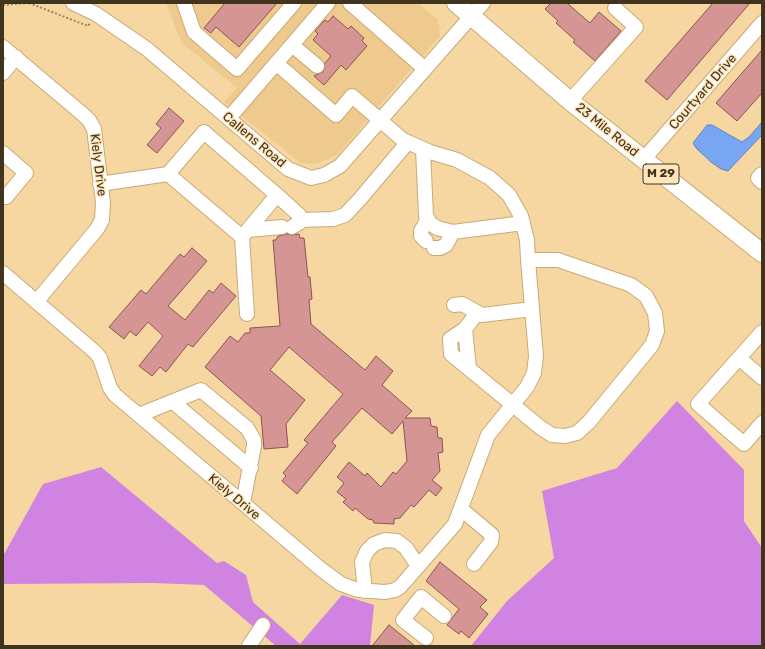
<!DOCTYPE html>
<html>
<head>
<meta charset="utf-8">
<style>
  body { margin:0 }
  #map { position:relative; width:765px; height:649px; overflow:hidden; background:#f6d7a2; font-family:Rubik,sans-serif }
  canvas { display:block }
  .frame { position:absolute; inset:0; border:4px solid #41341f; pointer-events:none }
</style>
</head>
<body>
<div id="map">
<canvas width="765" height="649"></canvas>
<div class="frame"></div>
</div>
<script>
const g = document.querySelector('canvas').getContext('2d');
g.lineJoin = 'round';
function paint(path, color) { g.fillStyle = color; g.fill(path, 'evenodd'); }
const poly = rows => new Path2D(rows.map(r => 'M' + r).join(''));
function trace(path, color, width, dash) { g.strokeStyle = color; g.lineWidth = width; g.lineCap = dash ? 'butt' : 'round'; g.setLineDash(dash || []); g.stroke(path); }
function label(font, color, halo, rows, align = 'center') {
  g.font = font + ' Rubik,sans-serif'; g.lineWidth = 3; g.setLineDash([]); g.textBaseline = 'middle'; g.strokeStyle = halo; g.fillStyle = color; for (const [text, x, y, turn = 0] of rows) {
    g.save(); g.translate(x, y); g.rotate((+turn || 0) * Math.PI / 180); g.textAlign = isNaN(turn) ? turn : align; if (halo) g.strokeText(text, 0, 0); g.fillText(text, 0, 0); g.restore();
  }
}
const built = poly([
  [166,3,418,3,438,20,440,36,337,155,316,164,301,163,224,102,237,88,181,42]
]);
const forest = poly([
  [677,401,744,470,744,521,762,548,762,646,471,646,507,601,554,558,542,491,617,468],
  [101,467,217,563,224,561,246,575,253,602,300,644,342,595,374,605,370,646,276,646,204,585,153,583,3,584,3,556,43,484]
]);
const water = poly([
  [762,122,762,135,728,171,721,169,711,162,696,148,693,143,707,125,712,125,742,142,749,137,762,122]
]);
const building = poly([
  [225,3,277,3,239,47,216,27,211,33,204,28,225,3],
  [551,3,567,3,590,23,599,12,621,31,595,61,573,42,575,40,556,23,558,21,545,9,551,3],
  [713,3,750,3,667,100,645,81,713,3],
  [333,16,348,29,351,26,364,38,362,41,367,46,346,70,341,65,324,85,314,76,323,72,325,63,331,56,313,40,318,34,315,31,325,20,328,22,333,16],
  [762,50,762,93,737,121,716,103,762,50],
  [169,108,184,121,157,153,147,145,161,128,156,124,169,108],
  [287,234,292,235,299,234,300,238,304,238,308,277,310,277,312,299,309,300,311,324,365,370,376,356,393,371,382,385,412,411,405,418,430,418,431,426,437,427,438,438,442,438,443,452,438,453,440,471,432,480,442,488,436,496,429,490,414,507,411,505,400,518,394,519,394,524,374,523,373,520,368,519,355,508,353,511,343,502,346,499,337,492,344,483,337,477,349,462,365,476,367,473,381,487,393,472,396,474,407,461,403,421,392,434,362,408,332,442,336,446,297,494,282,481,286,476,283,473,308,443,304,440,343,394,289,347,270,370,305,400,286,424,288,447,264,449,261,416,205,367,230,336,238,342,245,333,250,333,250,328,280,326,273,240,276,240,278,236,287,234],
  [192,248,207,261,168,306,185,320,209,290,213,293,221,283,236,296,193,347,188,344,166,372,160,367,152,376,139,366,163,336,148,322,136,336,130,331,124,339,109,327,141,290,146,294,180,254,184,257,192,248],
  [440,562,487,600,480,607,488,614,469,638,461,631,459,634,447,625,459,609,426,581,440,562],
  [389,625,415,646,372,646,389,625]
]);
const path = poly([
  [29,3,88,26,90,23],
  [3,5,27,3]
]);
const minor = poly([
  [73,3,96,14,147,49,288,169,311,178,324,175,340,166,483,3],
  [184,3,194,32,237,69,294,3],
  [350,3,425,69],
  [292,45,317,66],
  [3,47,79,111,89,120,94,129,103,202,102,220,97,229,37,301],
  [3,73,16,57],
  [570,101,636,27,615,8],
  [229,118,328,3],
  [423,149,426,216,430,223,437,228,453,232,523,223],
  [3,153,26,173,6,197,3,195],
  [643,160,762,23],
  [762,174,758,178,762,182],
  [100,184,168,174,204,132,277,195,242,237,168,174],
  [277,195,299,215,299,223,292,227],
  [300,220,333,219,345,215,360,199,408,142],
  [248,230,282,227],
  [242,237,247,314],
  [426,241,421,236,421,231,428,219],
  [434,248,440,248,446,245,453,232],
  [3,273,95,352,100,358,110,388,115,395,322,570,341,584,358,590,385,592,395,590,400,587,455,524,488,435,527,387,534,373,536,356,528,260,527,240,521,216,509,195,490,178,457,160,430,152,403,140,352,96,336,115,276,63],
  [454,305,462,304,482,315,532,309],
  [477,313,465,329,450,339,451,354,541,428,552,435,565,436,577,433,589,422,652,345,657,331,655,313,646,296,631,285,558,260,528,260],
  [465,329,469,368],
  [762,332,698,404,744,444,762,423],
  [739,358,762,378],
  [173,402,251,468],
  [139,415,201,390,247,428,254,440,254,446,243,503],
  [461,509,492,535,491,542,474,564],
  [365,591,362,562,367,551,374,544,385,540,397,541,406,548,418,566],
  [426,638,403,620,421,597,444,616],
  [249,646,263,625]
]);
const major = poly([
  [456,3,570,101,762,253]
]);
const shields = [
  [661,174,36]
];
const shieldNames = [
  ["M 29",661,174]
];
const streetNames = [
  ["Courtyard Drive",703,92,-49],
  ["23 Mile Road",607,130,39],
  ["Callens Road",254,140,40],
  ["Kiely Drive",98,165,83],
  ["Kiely Drive",234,497,40]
];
paint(built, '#eeca8e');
paint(forest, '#d083e1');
paint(water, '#78a6f3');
trace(water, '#6884b3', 1);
paint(building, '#d49594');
trace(building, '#8c5353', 1);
trace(minor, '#c8aa76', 16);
trace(major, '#c8aa76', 20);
trace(path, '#9b8560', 2, [2, 2]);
trace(minor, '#fff', 14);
trace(major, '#fff', 18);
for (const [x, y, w] of shields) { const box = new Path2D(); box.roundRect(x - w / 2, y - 10, w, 20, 3); g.fillStyle = '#fee5bb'; g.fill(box); trace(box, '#41341f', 1); }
label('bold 12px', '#41341f', null, shieldNames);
label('13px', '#41341f', '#fee5bb', streetNames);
</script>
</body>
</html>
